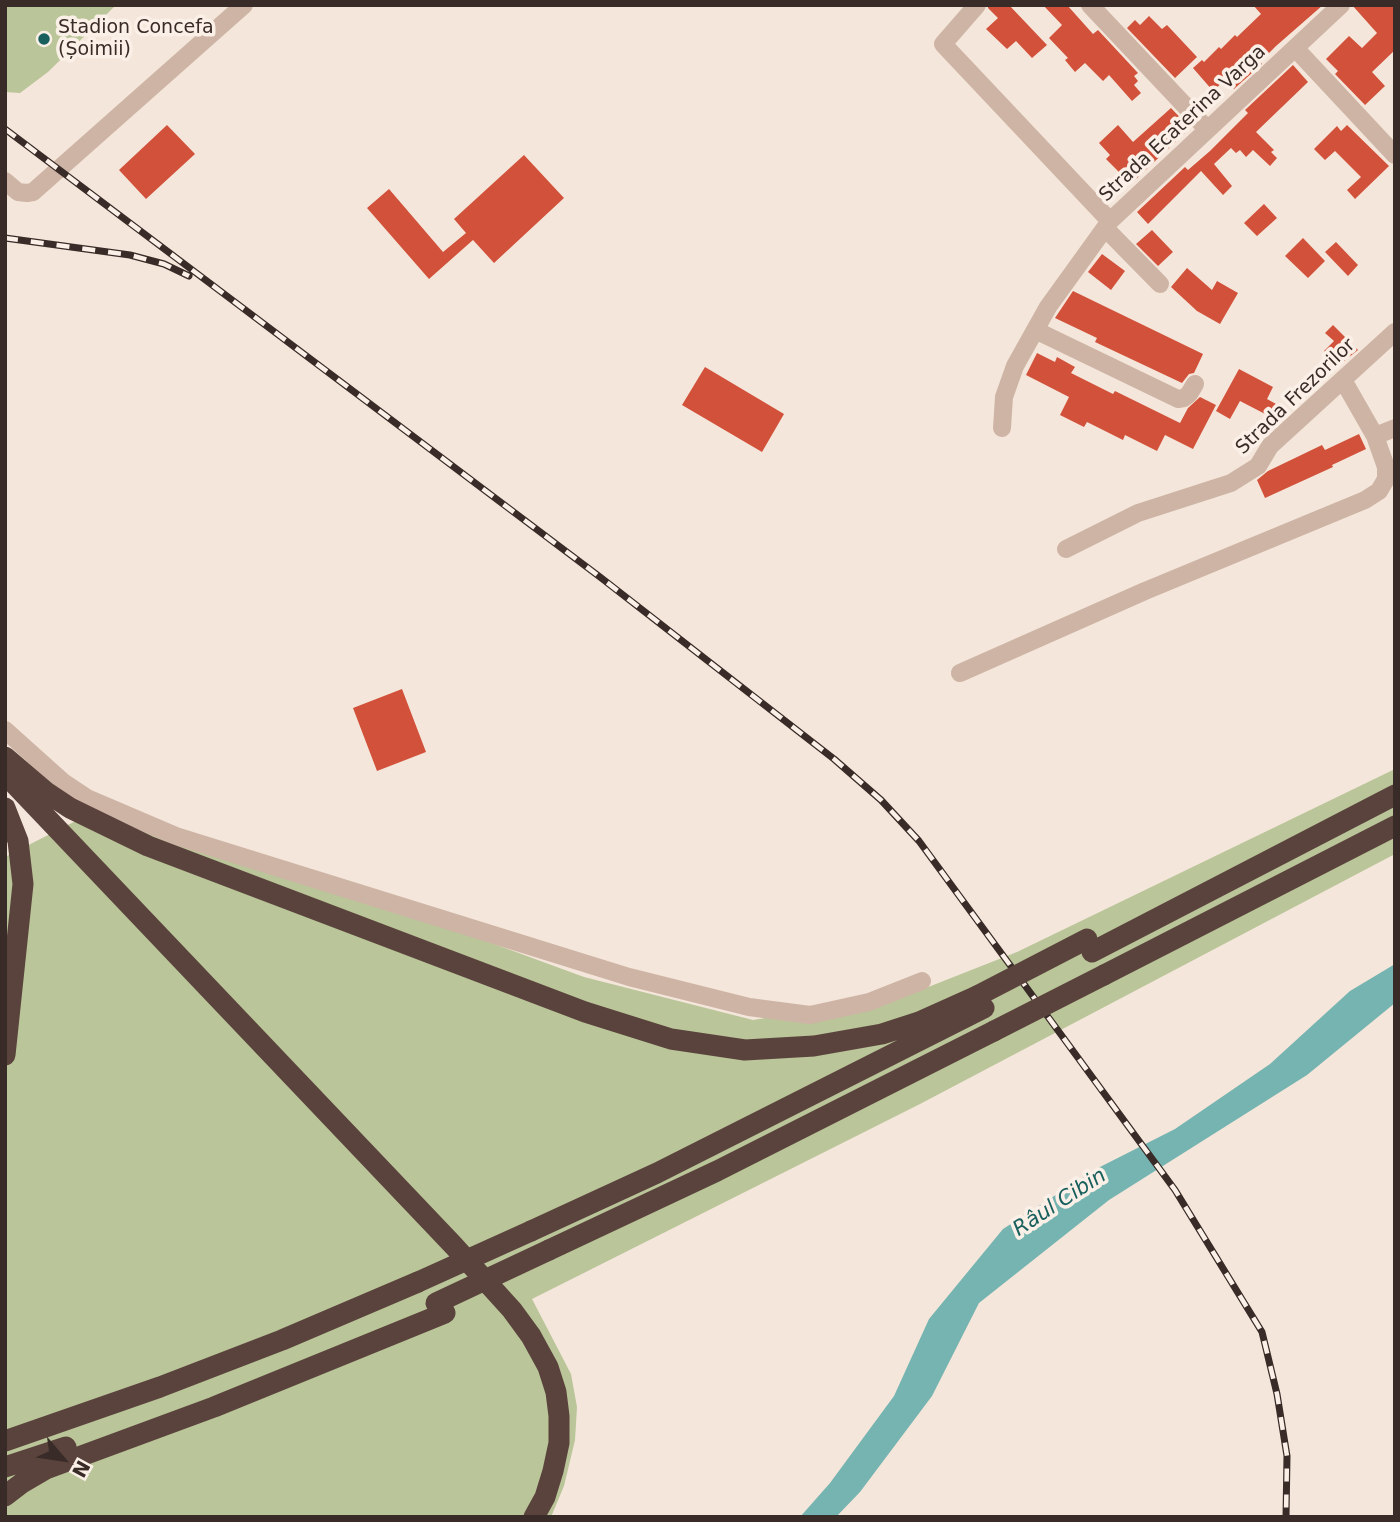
<!DOCTYPE html>
<html>
<head>
<meta charset="utf-8">
<style>
  body { margin:0 }
  #map { position:relative; width:1400px; height:1522px; overflow:hidden; background:#f4e6da; font-family:"DejaVu Sans",sans-serif }
  canvas { display:block }
  .frame { position:absolute; inset:0; border:7px solid #392b27; pointer-events:none }
  .north { position:absolute; left:28px; top:1424px; width:70px; height:70px; -webkit-text-stroke:5px #fbf0e7; paint-order:stroke; rotate:119deg; font-size:19px; font-weight:700; line-height:28px; text-align:center; color:#392b27 }
  .north::after { content:''; display:block; margin:auto; width:24px; height:32px; background:#392b27; clip-path:polygon(50% 0,100% 100%,50% 72%,0 100%) }
</style>
</head>
<body>
<div id="map">
<canvas width="1400" height="1522"></canvas>
<div class="frame"></div>
<div class="north">N</div>
</div>
<script>
const g = document.querySelector('canvas').getContext('2d');
g.lineJoin = 'round';
function paint(path, color) { g.fillStyle = color; g.fill(path, 'evenodd'); }
const poly = rows => new Path2D(rows.map(r => 'M' + r).join(''));
function trace(path, color, width, dash) { g.strokeStyle = color; g.lineWidth = width; g.lineCap = dash ? 'butt' : 'round'; g.setLineDash(dash || []); g.stroke(path); }
function label(font, color, halo, rows, align = 'center') {
  g.font = font + ' "DejaVu Sans",sans-serif'; g.lineWidth = 7; g.setLineDash([]); g.textBaseline = 'middle'; g.strokeStyle = halo; g.fillStyle = color; for (const [text, x, y, turn = 0] of rows) {
    g.save(); g.translate(x, y); g.rotate((+turn || 0) * Math.PI / 180); g.textAlign = isNaN(turn) ? turn : align; if (halo) g.strokeText(text, 0, 0); g.fillText(text, 0, 0); g.restore();
  }
}
const green = poly([
  [5,5,116,5,48,72,20,93,5,92],
  [1395,769,1395,854,920,1104,532,1299,571,1374,577,1407,575,1440,564,1486,551,1517,5,1517,5,857,111,803,584,977,753,1020,908,995,1017,952]
]);
const water = poly([
  [1395,964,1395,1003,1307,1075,1109,1200,979,1303,932,1396,860,1492,836,1517,800,1517,830,1483,894,1396,929,1319,1003,1229,1096,1169,1175,1129,1270,1064,1350,991]
]);
const building = poly([
  [988,5,1009,5,1047,45,1032,58,1016,41,1007,49,986,29,998,18,988,8],
  [1043,5,1067,5,1093,34,1098,30,1138,73,1134,76,1138,81,1134,85,1141,93,1132,101,1109,75,1103,81,1085,63,1075,72,1065,60,1068,58,1049,38,1062,25],
  [1253,5,1323,5,1276,46,1260,62,1262,64,1234,89,1225,80,1213,91,1193,68,1202,60,1204,62,1219,47,1221,49,1235,35,1237,37,1261,14],
  [1352,5,1395,5,1395,50,1372,72,1385,86,1365,105,1335,74,1338,71,1326,59,1349,36,1362,48,1377,33],
  [1149,16,1162,29,1167,25,1197,57,1175,78,1127,28,1135,20,1140,25],
  [1293,65,1308,82,1256,132,1274,150,1271,152,1277,158,1270,166,1253,150,1246,157,1240,150,1236,153,1231,148,1214,164,1232,186,1223,195,1201,171,1148,224,1137,212,1185,167,1188,170,1210,151,1248,113,1245,110],
  [1171,108,1190,128,1134,181,1122,169,1119,172,1106,159,1110,155,1099,143,1118,125,1133,142],
  [167,125,195,154,146,199,119,170],
  [1347,125,1389,166,1355,199,1347,190,1361,177,1335,151,1325,160,1314,149,1337,126,1341,131],
  [524,155,564,198,494,263,473,240,429,279,367,208,389,189,443,252,466,233,454,219],
  [1264,204,1277,218,1257,236,1244,223],
  [1152,230,1173,252,1158,266,1136,244],
  [1303,238,1325,261,1308,278,1285,256],
  [1336,242,1358,265,1348,276,1325,252],
  [1102,254,1125,271,1111,290,1088,272],
  [1187,268,1212,290,1217,281,1238,293,1220,324,1197,311,1171,287],
  [1073,291,1203,354,1194,373,1189,374,1182,383,1095,342,1097,338,1055,318],
  [1333,325,1358,350,1339,365,1324,351,1334,341,1325,333],
  [1037,353,1055,362,1057,357,1075,367,1071,373,1113,394,1115,391,1180,423,1188,408,1200,397,1216,405,1193,449,1165,435,1157,451,1125,435,1123,440,1087,422,1084,427,1060,415,1069,397,1026,375],
  [705,367,784,414,762,452,682,405],
  [1239,369,1273,387,1267,399,1276,404,1269,416,1240,401,1230,419,1216,411],
  [1359,434,1366,449,1332,465,1333,467,1265,498,1257,480,1268,471,1322,445,1325,450],
  [402,689,426,752,377,771,353,708]
]);
const street = poly([
  [977,5,943,44,1110,221],
  [1090,5,1207,129],
  [1295,48,1395,155],
  [5,181,18,192,27,193,33,192,244,5],
  [1105,228,1160,284],
  [1035,330,1178,399,1184,398,1189,394,1195,384],
  [1002,428,1004,397,1015,366,1048,307,1110,221,1341,5],
  [1375,436,1395,428],
  [1066,549,1138,513,1231,483,1258,466,1270,446,1395,332],
  [960,673,1145,591,1365,500,1379,491,1386,479,1386,467,1375,436,1343,380],
  [5,730,63,782,87,798,176,836,629,977,749,1007,810,1015,869,1002,922,981]
]);
const highway = poly([
  [5,757,46,792,70,808,148,846,585,1012,671,1039,745,1050,814,1046,882,1034,919,1022,977,996],
  [5,774,454,1246,512,1310,531,1336,548,1367,556,1392,559,1416,559,1443,553,1471,545,1497,534,1517],
  [5,808,18,841,23,884,5,1055],
  [1092,952,1395,795],
  [1104,975,1395,826],
  [531,1231,657,1173,984,1008],
  [549,1250,717,1171,994,1031],
  [5,1441,160,1387,282,1340,418,1282],
  [5,1467,66,1447],
  [5,1496,22,1483,46,1469,214,1407,445,1313]
]);
const rail = poly([
  [5,129,600,577,834,759,881,800,919,841,1175,1190,1262,1332,1277,1394,1287,1456,1286,1517],
  [5,238,130,255,164,264,189,276]
]);
const highwayBridge = poly([
  [977,996,1087,939],
  [994,1031,1104,975],
  [418,1282,531,1231],
  [436,1303,549,1250]
]);
const markers = [
  [44,39,7,"#185f5d"]
];
const poiNames = [
  ["Stadion Concefa",58,28],
  ["(Șoimii)",58,50]
];
const streetNames = [
  ["Strada Ecaterina Varga",1183,124,-43],
  ["Strada Frezorilor",1296,397,-44]
];
const waterNames = [
  ["Râul Cibin",1060,1203,-33]
];
paint(green, '#bac599');
paint(water, '#76b4b1');
paint(building, '#d2513a');
trace(street, '#ceb4a5', 18);
trace(highway, '#5b433d', 21);
trace(rail, '#392b27', 7);
trace(rail, '#fbf0e7', 4.5, [13]);
trace(highwayBridge, '#5b433d', 21);
for (const [x, y, r, color] of markers) { const dot = new Path2D(); dot.arc(x, y, r, 0, 2 * Math.PI); g.fillStyle = color; g.fill(dot); trace(dot, '#fbf0e7', 2.5); }
label('19px', '#392b27', '#fbf0e7', poiNames, 'left');
label('19px', '#392b27', '#fbf0e7', streetNames);
label('italic 21px', '#185f5d', '#fbf0e7', waterNames);
</script>
</body>
</html>
